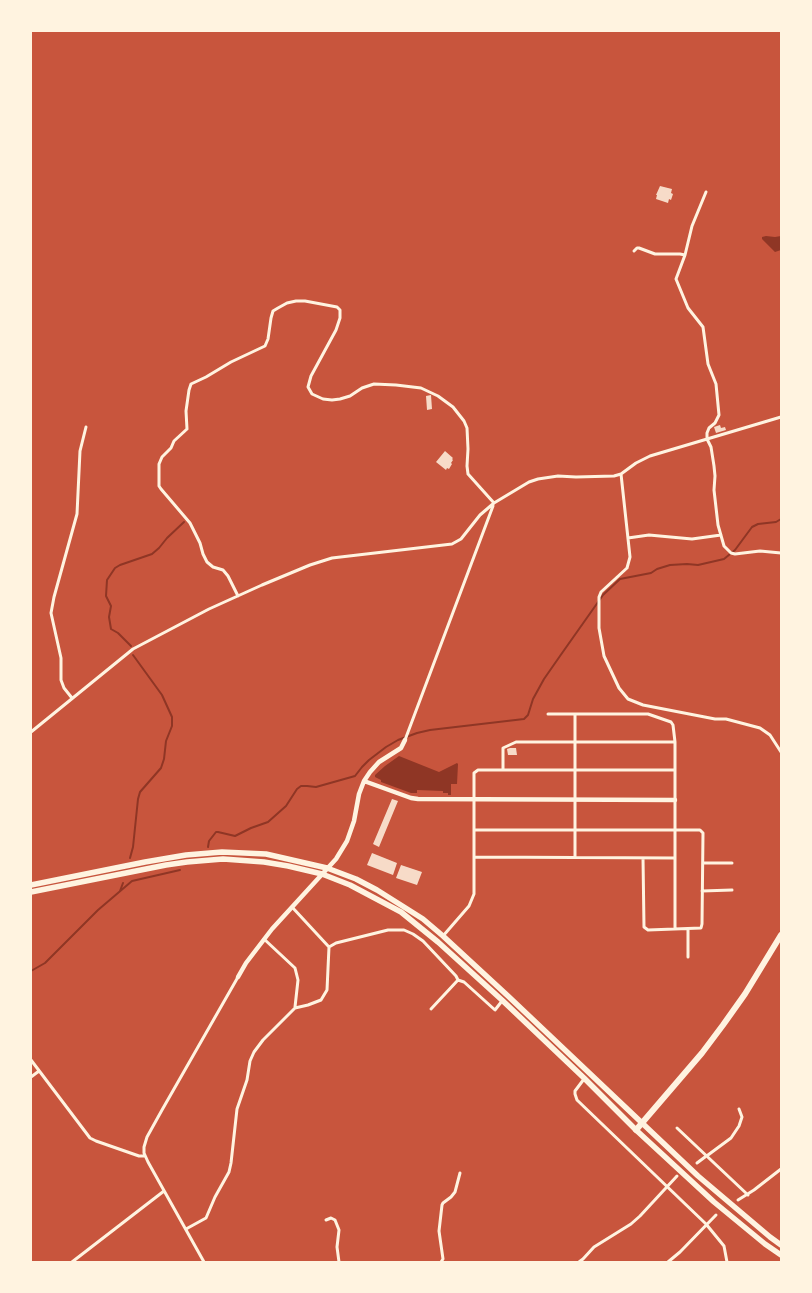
<!DOCTYPE html>
<html>
<head>
<meta charset="utf-8">
<style>
  body { margin:0 }
  #map { position:relative; width:812px; height:1293px; overflow:hidden; background:#c8553d; font-family:"DM Sans",sans-serif }
  canvas { display:block }
  .frame { position:absolute; inset:0; border:32px solid #fff3e0; pointer-events:none }
</style>
</head>
<body>
<div id="map">
<canvas width="812" height="1293"></canvas>
<div class="frame"></div>
</div>
<script>
const g = document.querySelector('canvas').getContext('2d');
g.lineJoin = 'round';
function paint(path, color) { g.fillStyle = color; g.fill(path, 'evenodd'); }
const poly = rows => new Path2D(rows.map(r => 'M' + r).join(''));
function trace(path, color, width, dash) { g.strokeStyle = color; g.lineWidth = width; g.lineCap = dash ? 'butt' : 'round'; g.setLineDash(dash || []); g.stroke(path); }
const water = poly([
  [766,236,775,237,781,236,781,250,775,252,762,239,762,237],
  [399,756,439,772,457,763,458,764,457,784,451,784,451,795,448,795,448,793,443,793,443,791,417,790,417,793,411,793,381,782,381,780,375,777,375,775,385,766]
]);
const stream = poly([
  [131,646,118,633,111,629,109,617,111,606,106,596,107,580,115,568,120,565,152,554,159,548,167,538,184,522],
  [208,847,209,841,216,832,218,832,235,836,251,828,268,822,286,806,297,789,301,786,307,786,316,787,355,776,362,767,369,760,386,747,398,740,417,733,430,730,524,719,528,715,533,699,544,679,560,656,603,595,620,579,651,573,657,569,670,565,687,564,698,565,724,559,735,550,752,527,758,524,776,522,781,519],
  [130,858,133,847,138,799,140,792,161,768,164,759,166,741,172,726,172,717,162,695,133,655],
  [120,891,123,883],
  [31,971,45,963,98,910,132,881,180,870]
]);
const building = poly([
  [660,186,672,189,671,193,673,194,671,200,669,199,668,203,656,199,657,195,656,195],
  [431,395,432,409,427,410,426,396],
  [720,425,721,428,725,427,726,430,716,433,714,427],
  [445,451,453,458,452,459,453,460,451,463,452,464,449,469,447,468,446,470,436,462],
  [510,748,516,748,517,755,508,755,507,749],
  [392,799,398,801,379,847,373,844],
  [372,853,397,863,393,875,367,865],
  [401,865,422,872,417,885,396,878]
]);
const minor = poly([
  [706,192,692,226,685,255,676,279,688,308,703,327,708,364,716,384,719,415,715,423,709,428,707,433,707,439,711,447,714,466,715,476,714,490,718,525,724,546,731,553,735,554,760,551,781,553],
  [634,251,637,248,639,248,655,254,680,254,685,255],
  [621,474,630,557,627,568,601,592,599,597,599,628,604,656,619,688,628,699,643,705,715,719,726,719,760,728,770,735,781,752],
  [628,538,649,535,692,539,721,535],
  [238,596,228,576,223,570,213,567,207,562,203,554,200,543,190,523,161,489,159,486,159,464,162,457,171,448,174,441,187,429,186,411,189,390,191,384,206,377,231,362,265,346,268,339,271,318,273,311,278,308,287,303,296,301,305,301,337,307,340,310,340,318,336,330,311,376,308,387,312,394,323,399,332,400,340,399,350,396,362,388,374,384,396,385,421,388,438,396,453,407,464,421,467,428,468,449,467,466,468,474,494,503],
  [72,698,64,688,61,680,61,658,51,613,54,597,77,514,80,451,86,427],
  [548,714,648,714,671,722,673,725,675,742,675,929],
  [575,714,575,857],
  [31,732,133,649,209,609,262,585,310,565,332,558,452,544,461,539,480,515,494,503,529,482,538,479,558,476,576,477,614,476,621,474,636,463,650,456,781,417],
  [405,740,493,506],
  [503,770,503,748,516,742,674,742],
  [474,830,700,830,703,833,702,924,701,928,648,930,644,927,643,858],
  [474,857,675,858],
  [703,863,732,863],
  [702,891,732,890],
  [443,936,469,906,474,894,474,773,478,770,675,770],
  [264,939,295,968,298,980,295,1007],
  [329,947,336,943,388,930,404,930,413,934,423,941,456,976,458,980],
  [688,957,688,929],
  [431,1009,458,980,464,982,495,1010,502,1001],
  [31,1060,90,1138,96,1141,139,1156,145,1156],
  [31,1077,39,1071],
  [584,1079,575,1091,575,1094,577,1100,706,1224,724,1246,727,1262],
  [677,1128,748,1195],
  [708,1155,731,1138,739,1126,742,1117,739,1109],
  [697,1163,705,1157],
  [738,1200,754,1190,781,1169],
  [326,1220,331,1218,335,1220,339,1230,337,1247,339,1262],
  [186,1229,206,1218,215,1197,229,1172,231,1163,237,1109,247,1080,250,1061,254,1052,263,1040,295,1008,308,1005,321,1000,327,990,329,947,292,907],
  [72,1262,164,1191],
  [204,1262,148,1162,144,1153,144,1147,147,1137,162,1110,238,977],
  [441,1262,443,1259,439,1231,442,1205,443,1203,451,1197,455,1192,460,1173],
  [579,1262,583,1259,594,1247,631,1224,640,1216,677,1176],
  [668,1262,680,1252,716,1215]
]);
const tertiary = poly([
  [364,781,411,798,418,799,675,800],
  [238,977,246,963,272,929,336,859,347,841,354,821,359,794,364,781,370,772,379,762,401,748,405,740]
]);
const trunk = poly([
  [31,885,145,862,186,855,222,852,266,854,327,868,356,879,377,890,404,907,423,919,443,936,508,996,698,1176,770,1237,781,1245],
  [31,892,166,865,187,862,223,859,264,862,288,866,322,874,350,885,401,912,438,942,503,1001,584,1078,636,1130,714,1202,765,1244,781,1255]
]);
const motorway = poly([
  [636,1130,702,1053,723,1025,745,994,781,935]
]);
paint(water, '#8f3625');
trace(stream, '#8f3625', 2);
paint(building, '#f7dbc8');
trace(minor, '#fff3e0', 3);
trace(tertiary, '#fff3e0', 4.5);
trace(trunk, '#fff3e0', 5.5);
trace(motorway, '#fff3e0', 6);
</script>
</body>
</html>
